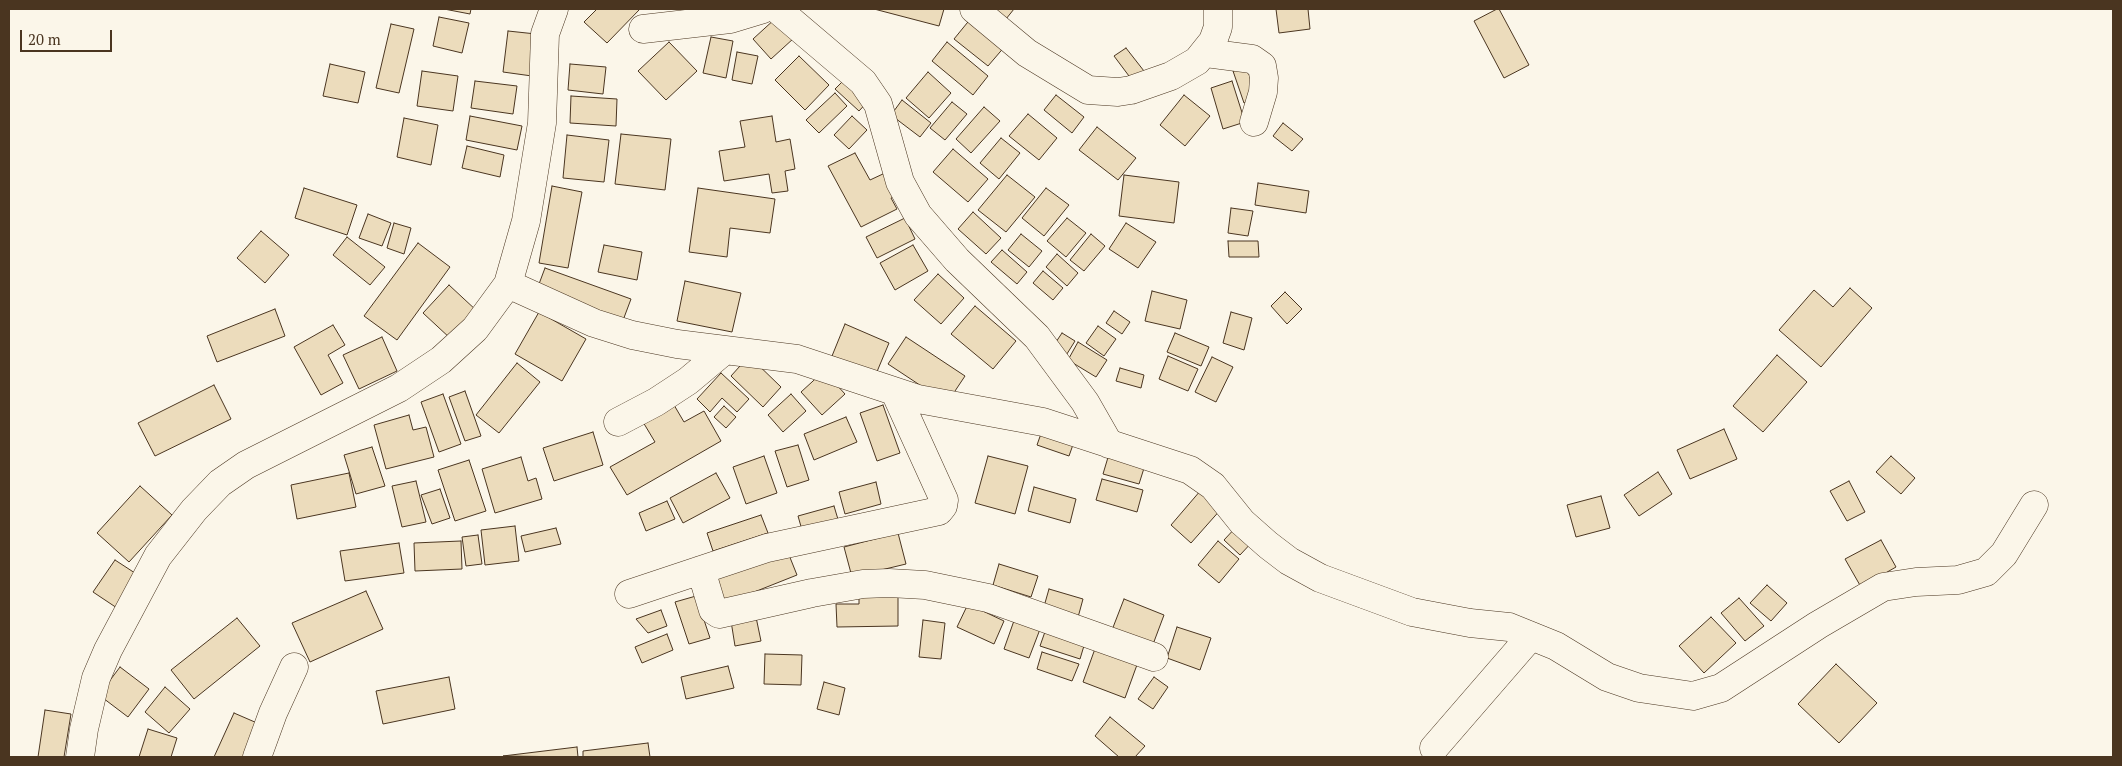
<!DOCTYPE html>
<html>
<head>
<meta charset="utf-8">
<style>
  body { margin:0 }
  #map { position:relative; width:2122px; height:766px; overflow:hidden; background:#fbf6e9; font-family:"PT Serif",serif }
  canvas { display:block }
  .frame { position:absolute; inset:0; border:10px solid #4a3520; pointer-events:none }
  .scale { position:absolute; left:20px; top:30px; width:92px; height:22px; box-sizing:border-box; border:2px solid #4a3520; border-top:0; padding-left:6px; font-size:15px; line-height:18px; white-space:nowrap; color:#4a3520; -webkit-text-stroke:4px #fbf6e9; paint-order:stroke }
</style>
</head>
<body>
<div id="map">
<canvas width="2122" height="766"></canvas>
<div class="frame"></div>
<div class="scale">20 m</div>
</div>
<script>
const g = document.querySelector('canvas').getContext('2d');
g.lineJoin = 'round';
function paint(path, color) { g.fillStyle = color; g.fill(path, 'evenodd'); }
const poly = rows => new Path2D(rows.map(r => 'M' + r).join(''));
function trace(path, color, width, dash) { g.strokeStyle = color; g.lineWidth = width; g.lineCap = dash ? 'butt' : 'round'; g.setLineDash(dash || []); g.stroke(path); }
const building = poly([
  [444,9,471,9,470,14,444,9],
  [597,9,640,9,607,43,584,22,597,9],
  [874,9,944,9,939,26,874,9],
  [983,9,1014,9,1002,24,983,9],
  [1276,9,1308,9,1310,29,1279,33,1276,9],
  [1497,9,1499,9,1529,65,1504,78,1474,21,1497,9],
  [439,17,469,23,462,53,433,46,439,17],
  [972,17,1006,45,988,66,954,39,972,17],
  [776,18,794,38,771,59,753,39,776,18],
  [391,24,414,29,399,93,376,88,391,24],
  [508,31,536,34,532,76,503,72,508,31],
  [711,37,733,41,726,78,703,73,711,37],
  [669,42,697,71,666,100,638,71,669,42],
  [947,42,988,76,973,95,932,61,947,42],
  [1126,48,1144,71,1132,80,1114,56,1126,48],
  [737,52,758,56,752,84,732,80,737,52],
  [799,56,829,85,805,110,775,80,799,56],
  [330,64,365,72,358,103,323,96,330,64],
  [570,64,606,67,603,94,568,90,570,64],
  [1247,68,1257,99,1244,103,1233,71,1247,68],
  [422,71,458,76,453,111,417,106,422,71],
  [928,72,951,93,929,118,906,98,928,72],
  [847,77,870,99,859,111,835,89,847,77],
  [475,81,517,86,513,114,471,108,475,81],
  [1232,81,1245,122,1223,129,1211,88,1232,81],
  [835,93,847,106,819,133,806,120,835,93],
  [1056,95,1084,117,1072,133,1044,110,1056,95],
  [1184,95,1210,116,1185,146,1160,125,1184,95],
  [571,96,617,99,616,126,570,123,571,96],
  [902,100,931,123,920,137,891,115,902,100],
  [952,102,967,114,945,140,930,128,952,102],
  [984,107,1000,121,971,153,956,139,984,107],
  [1028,114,1057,138,1039,160,1009,136,1028,114],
  [470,116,522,126,517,150,466,140,470,116],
  [772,116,776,142,790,139,795,169,785,171,788,191,772,193,769,174,724,181,719,151,745,147,740,121,772,116],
  [852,116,867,130,849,149,834,135,852,116],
  [404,118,438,125,431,165,397,157,404,118],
  [1283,123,1303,139,1292,151,1273,136,1283,123],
  [1097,127,1136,158,1118,180,1079,150,1097,127],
  [621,134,671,139,665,190,615,184,621,134],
  [567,135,609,140,604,182,563,178,567,135],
  [1001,138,1020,153,999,179,980,163,1001,138],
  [467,146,504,155,500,177,462,168,467,146],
  [953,149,988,179,968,202,933,172,953,149],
  [855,153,870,180,885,173,897,196,891,198,897,209,861,227,828,166,855,153],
  [1007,175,1035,197,1006,232,978,210,1007,175],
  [1124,175,1179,182,1174,223,1119,216,1124,175],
  [1258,183,1309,191,1306,213,1255,205,1258,183],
  [552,186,582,192,568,268,539,263,552,186],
  [304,188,357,205,347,235,295,218,304,188],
  [698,188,775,199,770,233,730,228,727,257,689,252,698,188],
  [1046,188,1069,205,1044,236,1022,218,1046,188],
  [1231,208,1253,211,1248,236,1228,233,1231,208],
  [973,212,1001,238,986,254,958,229,973,212],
  [368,214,391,223,382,246,359,238,368,214],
  [905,218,915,239,877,258,866,237,905,218],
  [1067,218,1086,233,1066,257,1047,241,1067,218],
  [394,223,411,228,404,254,387,248,394,223],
  [1126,223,1156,242,1138,268,1109,249,1126,223],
  [261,231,289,255,265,283,237,258,261,231],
  [1021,234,1042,251,1029,267,1008,250,1021,234],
  [1091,234,1105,246,1084,271,1070,260,1091,234],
  [347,237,385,267,370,285,333,255,347,237],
  [1228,241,1258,241,1259,257,1229,257,1228,241],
  [418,243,450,267,397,340,364,316,418,243],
  [604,245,642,252,637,280,598,272,604,245],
  [913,245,928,271,895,290,880,263,913,245],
  [1002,250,1027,272,1017,284,991,262,1002,250],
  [1057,254,1078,273,1067,286,1046,267,1057,254],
  [545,268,631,299,622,323,536,292,545,268],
  [1043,271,1063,288,1053,300,1033,283,1043,271],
  [938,274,964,298,941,324,914,300,938,274],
  [685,281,741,293,732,332,677,321,685,281],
  [449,285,477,311,451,339,423,313,449,285],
  [1850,288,1872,308,1821,367,1779,330,1814,290,1833,307,1850,288],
  [1152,291,1187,300,1180,329,1145,321,1152,291],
  [1285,292,1302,309,1287,324,1271,306,1285,292],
  [975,306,1016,341,993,369,951,334,975,306],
  [275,309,285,336,217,362,207,336,275,309],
  [1114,311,1130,322,1122,334,1106,323,1114,311],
  [539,312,586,339,562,381,515,354,539,312],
  [1231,312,1252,318,1244,350,1223,343,1231,312],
  [845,324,889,343,876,374,832,356,845,324],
  [333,325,345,345,328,355,343,383,321,395,294,347,333,325],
  [1098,326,1116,339,1104,356,1086,343,1098,326],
  [1062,333,1075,341,1065,357,1052,348,1062,333],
  [1175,333,1209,347,1201,366,1167,352,1175,333],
  [382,337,397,371,359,389,343,355,382,337],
  [906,337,965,376,947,403,888,364,906,337],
  [1078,342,1107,360,1096,377,1068,360,1078,342],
  [1777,355,1807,382,1763,432,1733,406,1777,355],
  [749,356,781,387,763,407,731,376,749,356],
  [1168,356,1198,369,1188,391,1159,379,1168,356],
  [1212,357,1233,367,1216,402,1195,392,1212,357],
  [517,363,540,382,499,433,476,415,517,363],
  [1120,368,1144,375,1141,388,1116,381,1120,368],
  [824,371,845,394,822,415,801,392,824,371],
  [721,373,749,399,737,412,722,398,710,412,697,399,721,373],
  [214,385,231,419,155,456,138,423,214,385],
  [465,391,481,436,465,441,449,397,465,391],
  [443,394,461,444,439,452,421,402,443,394],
  [791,394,806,411,783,432,768,415,791,394],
  [674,405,684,422,704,411,721,441,627,495,610,467,655,442,643,422,674,405],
  [883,405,900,453,877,461,860,413,883,405],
  [724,406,736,417,726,428,714,417,724,406],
  [409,415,413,430,426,427,434,457,386,469,374,425,409,415],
  [846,417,857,442,814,460,804,434,846,417],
  [1043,428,1075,439,1069,456,1037,445,1043,428],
  [1724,429,1737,459,1690,479,1677,450,1724,429],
  [593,432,603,465,554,481,543,448,593,432],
  [798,445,809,480,787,487,775,451,798,445],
  [372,447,385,486,356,494,344,455,372,447],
  [1109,454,1145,465,1139,484,1103,474,1109,454],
  [764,456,777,493,746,504,733,467,764,456],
  [988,456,1028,466,1015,514,975,503,988,456],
  [1891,456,1915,478,1901,494,1876,472,1891,456],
  [521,457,528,481,536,478,542,499,495,513,482,469,521,457],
  [469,460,486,511,455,521,438,470,469,460],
  [1658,472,1672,494,1639,516,1624,495,1658,472],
  [349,473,356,507,297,519,291,485,349,473],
  [716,473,730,498,683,523,670,498,716,473],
  [1102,479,1143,490,1137,512,1096,500,1102,479],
  [416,481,426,522,402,527,392,486,416,481],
  [1849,481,1865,512,1847,521,1830,491,1849,481],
  [876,482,881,504,845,514,839,492,876,482],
  [140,486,172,515,129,562,97,533,140,486],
  [1034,487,1076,499,1070,523,1028,511,1034,487],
  [440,489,450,518,432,524,421,495,440,489],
  [1201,490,1222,508,1191,543,1171,525,1201,490],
  [1601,496,1610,528,1576,537,1567,505,1601,496],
  [667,501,675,519,646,531,639,513,667,501],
  [834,506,840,526,804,537,798,516,834,506],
  [761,515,768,533,713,551,707,533,761,515],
  [1238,525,1254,540,1240,555,1224,540,1238,525],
  [515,526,519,561,485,565,481,530,515,526],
  [556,528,561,544,525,552,521,536,556,528],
  [898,533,906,564,852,577,844,547,898,533],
  [478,535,482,564,466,566,462,537,478,535],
  [1881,540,1896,567,1861,587,1845,559,1881,540],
  [461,541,462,569,415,571,414,543,461,541],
  [1218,541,1239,559,1219,583,1198,565,1218,541],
  [399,543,404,573,345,581,340,551,399,543],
  [787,550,797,575,724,604,714,579,787,550],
  [115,560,138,575,117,608,93,592,115,560],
  [999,564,1038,576,1031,597,993,585,999,564],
  [1767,585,1787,603,1771,621,1750,603,1767,585],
  [1049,589,1083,599,1077,621,1043,610,1049,589],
  [366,591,383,629,310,662,292,623,366,591],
  [898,594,898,626,837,627,836,604,859,604,859,595,898,594],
  [696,596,710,638,689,644,675,602,696,596],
  [1739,598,1764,626,1745,641,1721,613,1739,598],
  [1124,599,1164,615,1152,647,1112,630,1124,599],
  [968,604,1004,621,994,644,957,627,968,604],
  [661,610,667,626,648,633,636,619,661,610],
  [1016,615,1042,624,1029,658,1004,649,1016,615],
  [756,617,761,641,735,646,731,621,756,617],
  [1711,617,1736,643,1704,673,1679,646,1711,617],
  [237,618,260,646,194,699,171,670,237,618],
  [923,620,945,623,941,659,919,657,923,620],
  [1047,626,1086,639,1080,659,1040,646,1047,626],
  [1177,627,1211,638,1200,670,1167,658,1177,627],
  [667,634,673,650,642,663,635,647,667,634],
  [1096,646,1138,662,1125,698,1083,682,1096,646],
  [1042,652,1079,664,1072,681,1037,669,1042,652],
  [765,654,802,655,801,685,764,684,765,654],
  [1836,664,1877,703,1839,743,1798,704,1836,664],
  [728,666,734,688,686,699,681,677,728,666],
  [120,667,149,689,128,717,99,695,120,667],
  [449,677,455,709,383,724,376,691,449,677],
  [1154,677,1168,687,1153,709,1138,699,1154,677],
  [824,682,845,688,839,715,817,709,824,682],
  [165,687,190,709,169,733,145,712,165,687],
  [45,710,71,714,64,757,38,757,45,710],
  [234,713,264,726,250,757,214,757,234,713],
  [1110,717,1145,746,1135,757,1119,757,1095,736,1110,717],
  [148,729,177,738,171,757,139,757,148,729],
  [648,743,650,757,583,757,583,751,648,743],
  [577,747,578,757,503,756,577,747]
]);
const minor = poly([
  [777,9,863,82,878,104,900,182,918,215,957,260,1037,337,1085,402,1109,444],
  [974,9,1027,53,1088,90,1118,92,1131,90,1171,76,1197,61,1213,41,1218,27,1218,9],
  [643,29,730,19,763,9],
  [1206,53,1252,59,1262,66,1264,78,1263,92,1254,122],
  [508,284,594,323,632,335,677,344,797,359,918,399,1043,422,1190,470,1213,486,1242,522,1268,545,1289,561,1320,578,1412,612,1470,623,1509,627,1556,646,1607,677,1639,688,1693,696,1721,688,1818,625,1883,587,1916,582,1958,580,1986,572,2004,554,2034,505],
  [618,422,656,402,688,381,725,350],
  [701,570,713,610,719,614,812,593,863,584,889,583,925,585,988,598,1154,657],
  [629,594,767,548,939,511,943,506,944,500,895,392],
  [1434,748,1531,636],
  [80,757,84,729,96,678,108,650,158,556,194,510,220,483,246,465,399,388,441,360,475,329,508,284,526,221,542,123,545,34,554,9],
  [257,757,273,713,294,667]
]);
paint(building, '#ecdcbc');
trace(building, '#4a3520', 1);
trace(minor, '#4a3520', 29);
trace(minor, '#fbf6e9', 28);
</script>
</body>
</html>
